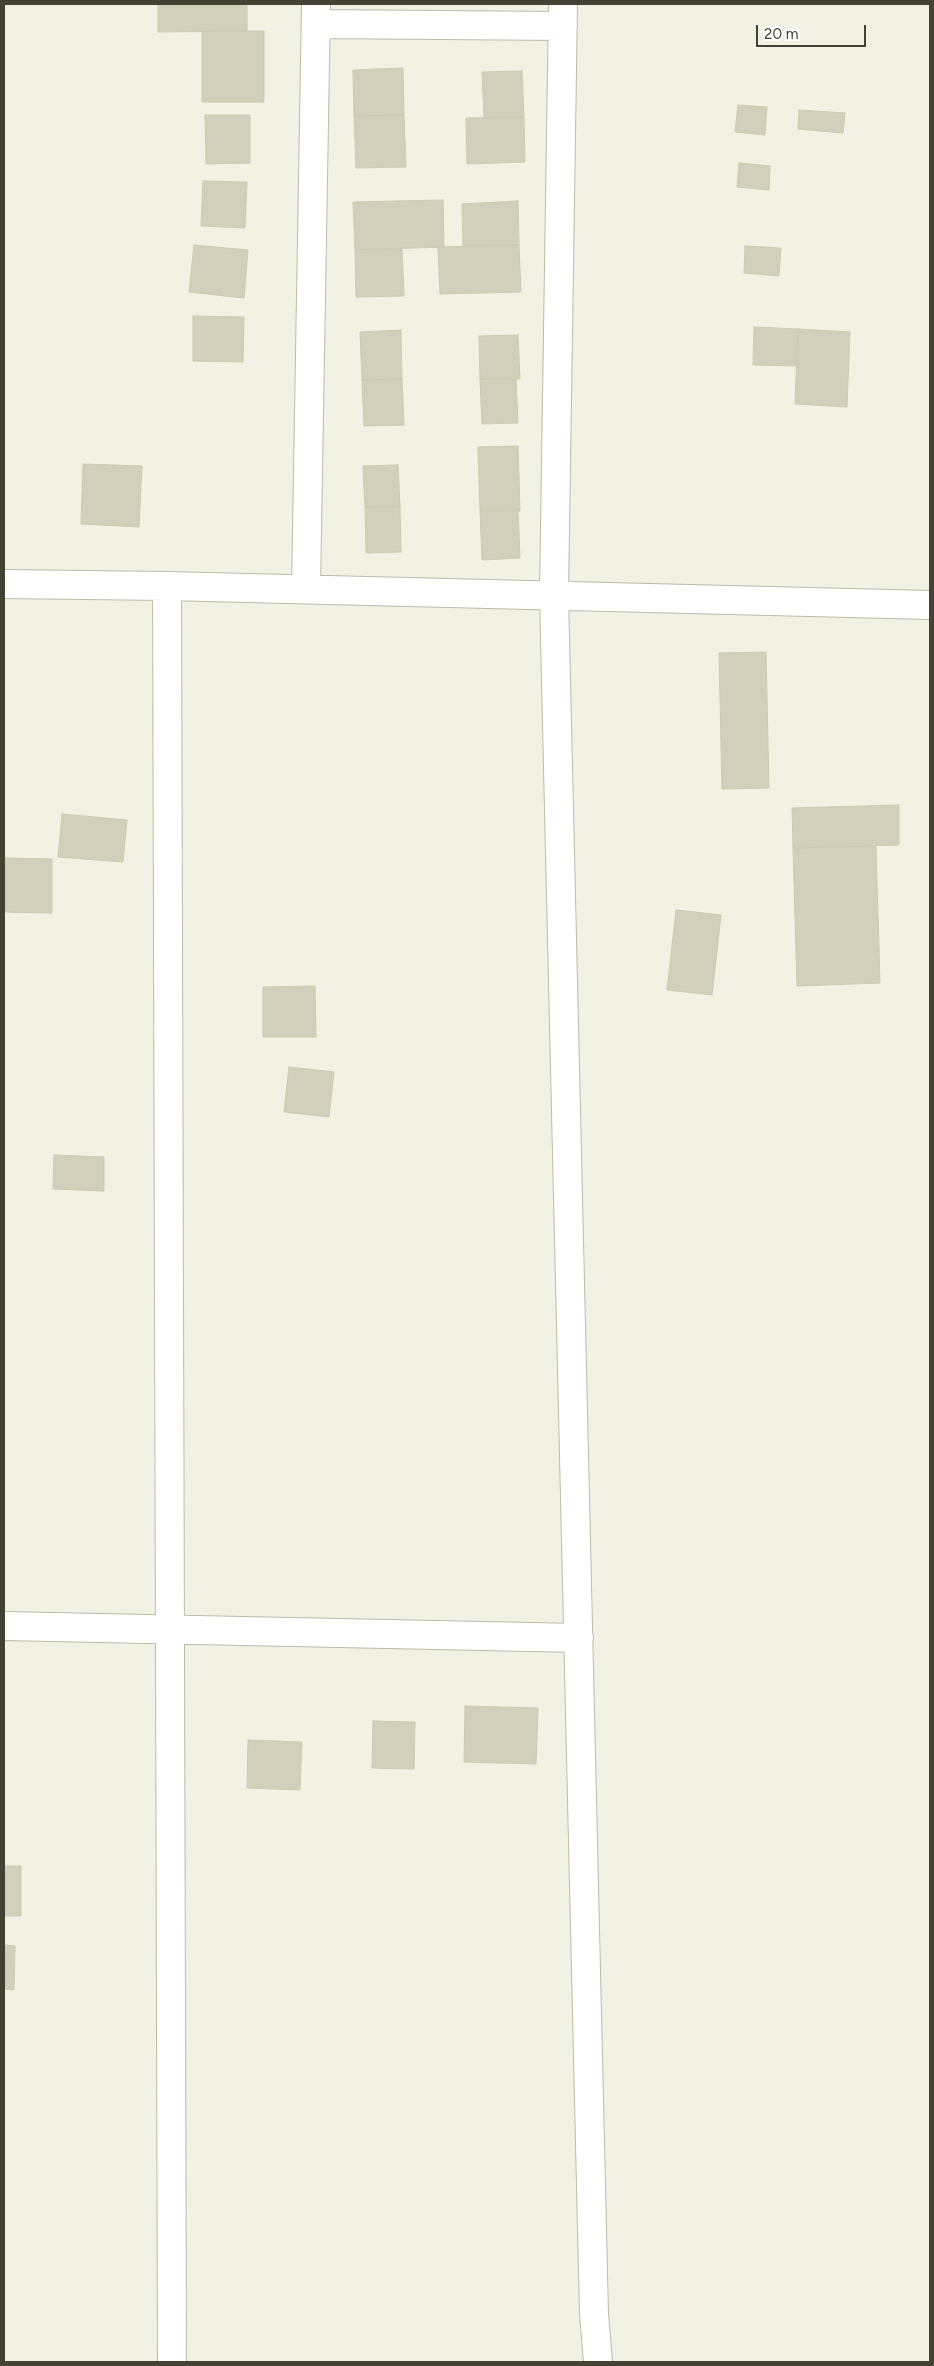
<!DOCTYPE html>
<html>
<head>
<meta charset="utf-8">
<style>
  body { margin:0 }
  #map { position:relative; width:934px; height:2366px; overflow:hidden; background:#f1f1e4; font-family:Figtree,sans-serif }
  canvas { display:block }
  .frame { position:absolute; inset:0; border:5px solid #434235; pointer-events:none }
  .scale { position:absolute; left:756px; top:25px; width:110px; height:22px; box-sizing:border-box; border:2px solid #434235; border-top:0; padding-left:6px; font-size:15px; line-height:18px; white-space:nowrap; color:#434235; -webkit-text-stroke:4px #fff; paint-order:stroke }
</style>
</head>
<body>
<div id="map">
<canvas width="934" height="2366"></canvas>
<div class="frame"></div>
<div class="scale">20 m</div>
</div>
<script>
const g = document.querySelector('canvas').getContext('2d');
g.lineJoin = 'round';
function paint(path, color) { g.fillStyle = color; g.fill(path, 'evenodd'); }
const poly = rows => new Path2D(rows.map(r => 'M' + r).join(''));
function trace(path, color, width, dash) { g.strokeStyle = color; g.lineWidth = width; g.lineCap = dash ? 'butt' : 'round'; g.setLineDash(dash || []); g.stroke(path); }
const building = poly([
  [158,4,247,4,247,31,158,32,158,4],
  [202,31,264,31,264,102,202,102,202,31],
  [403,68,404,115,354,116,353,70,403,68],
  [522,71,524,117,484,118,482,72,522,71],
  [738,105,767,107,765,135,735,132,738,105],
  [799,110,845,113,843,133,798,129,799,110],
  [205,115,250,115,250,163,206,164,205,115],
  [404,115,406,167,356,168,354,116,404,115],
  [524,117,525,162,467,164,466,118,524,117],
  [739,163,770,166,769,190,737,187,739,163],
  [203,181,247,182,245,228,201,226,203,181],
  [443,200,444,247,355,250,353,202,443,200],
  [518,201,519,245,463,246,462,204,518,201],
  [194,245,248,250,244,298,189,292,194,245],
  [519,245,521,292,440,294,438,247,519,245],
  [745,246,781,248,779,276,744,273,745,246],
  [402,248,404,296,356,297,355,250,402,248],
  [193,316,244,317,243,362,193,361,193,316],
  [754,327,798,329,796,366,753,365,754,327],
  [798,329,850,332,847,407,795,404,798,329],
  [401,330,402,379,362,380,360,332,401,330],
  [518,335,520,379,480,379,479,336,518,335],
  [516,378,518,423,482,424,480,379,516,378],
  [402,379,404,425,364,426,362,380,402,379],
  [518,446,520,511,480,511,478,447,518,446],
  [83,464,142,466,139,527,81,524,83,464],
  [398,465,400,506,365,507,363,466,398,465],
  [400,506,401,552,366,553,365,507,400,506],
  [518,510,520,558,482,560,480,511,518,510],
  [766,652,769,788,722,789,719,653,766,652],
  [899,805,899,845,793,848,792,808,899,805],
  [62,814,127,820,123,862,58,857,62,814],
  [876,846,880,983,797,986,793,848,876,846],
  [4,858,52,859,52,913,4,912,4,858],
  [676,910,721,915,712,995,667,990,676,910],
  [315,986,316,1037,263,1037,263,987,315,986],
  [289,1067,334,1072,329,1117,284,1112,289,1067],
  [54,1155,104,1157,104,1191,53,1189,54,1155],
  [465,1706,538,1708,536,1764,464,1762,465,1706],
  [373,1721,415,1722,414,1769,372,1768,373,1721],
  [248,1740,302,1742,300,1790,247,1788,248,1740],
  [4,1866,21,1866,21,1916,4,1916,4,1866],
  [4,1945,15,1946,14,1990,4,1989,4,1945]
]);
const minor = poly([
  [563,4,554,595,594,2314,598,2362],
  [316,24,563,26],
  [4,584,167,586,930,605],
  [167,586,172,2362],
  [306,589,316,4],
  [4,1626,579,1638]
]);
paint(building, '#d2d0ba');
trace(building, '#cccaae', 1);
trace(minor, '#bcbca8', 30);
trace(minor, '#fff', 28);
</script>
</body>
</html>
